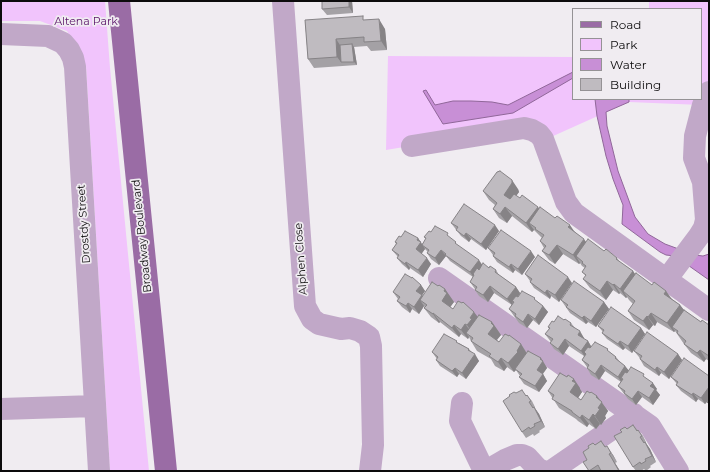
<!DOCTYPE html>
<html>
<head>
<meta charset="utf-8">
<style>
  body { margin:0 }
  #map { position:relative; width:710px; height:472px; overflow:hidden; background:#f0ecf1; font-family:Montserrat,sans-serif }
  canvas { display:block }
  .frame { position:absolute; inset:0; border:2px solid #0c0b0c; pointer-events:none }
  .legend { position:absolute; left:572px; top:8px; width:130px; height:92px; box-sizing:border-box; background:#f0ecf1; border:1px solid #959295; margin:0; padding:5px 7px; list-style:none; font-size:12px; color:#0c0b0c }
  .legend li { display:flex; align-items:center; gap:8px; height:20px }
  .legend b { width:20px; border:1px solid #959295 }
</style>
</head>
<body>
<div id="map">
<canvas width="710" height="472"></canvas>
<div class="frame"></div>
<ul class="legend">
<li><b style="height:5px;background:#9a6ca5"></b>Road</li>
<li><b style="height:11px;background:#f1c4fc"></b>Park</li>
<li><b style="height:11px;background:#c88fd6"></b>Water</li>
<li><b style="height:11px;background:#bfbbc0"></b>Building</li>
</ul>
</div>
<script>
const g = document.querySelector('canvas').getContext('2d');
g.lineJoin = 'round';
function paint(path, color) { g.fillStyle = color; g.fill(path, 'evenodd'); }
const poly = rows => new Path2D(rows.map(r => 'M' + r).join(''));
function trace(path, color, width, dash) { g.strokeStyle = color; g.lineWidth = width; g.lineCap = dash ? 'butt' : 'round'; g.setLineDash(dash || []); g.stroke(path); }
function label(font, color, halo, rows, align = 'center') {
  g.font = font + ' Montserrat,sans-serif'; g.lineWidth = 3.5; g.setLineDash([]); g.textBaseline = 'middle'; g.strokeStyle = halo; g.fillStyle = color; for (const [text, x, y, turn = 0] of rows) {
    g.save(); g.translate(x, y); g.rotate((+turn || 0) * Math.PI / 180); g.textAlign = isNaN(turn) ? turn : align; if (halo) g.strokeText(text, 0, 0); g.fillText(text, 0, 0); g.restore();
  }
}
const green = poly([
  [1,1,105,1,110,68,149,471,110,471,86,66,67,31,40,21,1,21],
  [649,1,709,1,709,89,701,105,629,102,551,137,524,127,386,150,388,56,573,57,573,99,701,99,701,9,649,9]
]);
const water = poly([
  [573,72,573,78,513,113,443,124,423,91,426,90,435,105,453,101,471,101,492,102,508,105,573,72],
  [595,99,629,99,629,102,606,112,607,126,618,171,635,217,648,234,665,244,695,255,703,256,709,254,709,280,675,256,666,255,660,252,622,224,623,205,621,200,613,179,606,156,597,116,595,99]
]);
const minor = poly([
  [283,1,305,306,312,319,319,324,341,329,350,328,360,331,369,337,371,346,373,445,370,471],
  [1,34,48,36,63,43,69,50,73,58,75,67,99,471],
  [412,146,524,128,532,130,539,134,543,139,566,202,574,213,709,310],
  [439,278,650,426,678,471],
  [666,280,699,236,704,228,706,220,703,182,694,158,695,136,703,105,709,92],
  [462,403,460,421,484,471],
  [1,409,95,406],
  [486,471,505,460,517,455,522,455,527,457,538,469,543,471],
  [551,471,634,414]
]);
const major = poly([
  [119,1,166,471]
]);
const wall = poly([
  [322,1,352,1,353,13,327,15,322,9],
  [305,20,366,20,385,29,387,50,371,51,367,46,354,47,357,65,314,68,308,59],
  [518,189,519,192,516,196,539,208,575,232,586,242,617,258,620,262,633,271,635,274,652,285,666,291,672,299,680,305,684,310,701,322,709,325,709,361,706,359,704,362,691,353,684,344,675,331,674,332,657,322,655,326,653,325,649,330,634,320,628,311,633,304,629,300,627,297,626,298,620,293,619,294,613,290,606,300,590,288,583,279,586,276,582,272,585,268,582,266,580,263,579,264,563,254,555,264,549,260,542,251,544,248,540,241,542,238,534,230,532,232,512,216,507,223,499,218,493,209,495,205,489,200,483,191],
  [451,223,499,231,486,250,471,239,469,242,461,236],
  [431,232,452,239,458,246,482,265,496,270,499,275,516,287,520,293,538,302,543,306,548,312,539,325,533,320,527,328,519,323,509,309,512,305,494,293,488,302,479,296,475,290,475,289,470,282,473,277,450,261,446,256,439,265,431,259,427,253,428,252,425,249,421,254,431,264,423,277,410,268,409,270,402,264,397,258,398,257,392,250,396,244,395,242,401,237,418,238,422,244,426,239,424,237],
  [488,248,535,257,522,275,515,270,513,273,497,262,493,256,493,255],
  [525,274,572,283,559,302,551,296,550,299,534,288,530,282,530,281],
  [421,285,425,291,422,295,423,296,438,286,445,289,454,302,450,307,453,309,478,317,492,322,501,335,497,340,499,342,521,344,527,353,541,358,547,368,543,374,547,381,539,392,524,384,519,377,520,376,516,370,514,372,507,367,504,371,495,366,491,359,477,351,471,341,469,337,468,339,461,334,459,337,440,322,439,323,431,317,424,308,425,308,424,306,419,314,412,309,410,313,402,307,397,301,398,299,393,292],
  [561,300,604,302,609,309,596,327,588,322,586,324,570,313],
  [564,320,571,323,575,328,584,338,584,339,588,341,591,346,611,353,616,357,620,362,625,366,629,371,647,379,657,389,656,390,660,395,653,405,642,397,636,405,628,399,618,386,621,382,605,371,599,380,591,375,587,368,587,367,582,360,584,356,569,346,563,355,554,349,550,343,551,342,545,334,549,329,548,327,554,322],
  [598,326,641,328,645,334,632,353,625,348,623,350,607,339,602,333,603,332],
  [459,343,469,349,479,361,466,379,459,374,457,377,440,366,436,360,437,359,432,352],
  [634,351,678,354,682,360,669,379,661,373,659,376,644,366,640,359,639,357],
  [709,376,709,405,707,402,705,404,698,399,696,402,681,391,676,385,677,384,671,377],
  [580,388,580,389,582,392,578,398,581,400,590,393,597,396,608,411,605,416,606,418,601,425,600,424,596,429,589,424,587,427,578,421,576,419,559,408,548,391],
  [516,393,526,395,532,401,535,407,535,408,539,414,545,427,539,431,540,432,534,436,533,434,526,438,522,432,510,396],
  [633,425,643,436,646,442,646,443,650,449,656,462,650,466,651,467,646,471,644,469,641,471,636,471,633,467,627,429],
  [601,441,606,447,613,455,617,462,615,463,620,471,589,471,583,462,587,460,595,445]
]);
const shadedWall = poly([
  [349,1,352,1,353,13,349,7],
  [379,19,385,29,387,50,381,41],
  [336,39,342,48,341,62,337,57],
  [352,44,354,47,357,65,354,62],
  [512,180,518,189,519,192,510,204,504,195],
  [505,207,512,216,507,223,500,214],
  [538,207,544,216,529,223,534,230,532,232,526,223],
  [495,225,499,231,486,250,481,244],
  [570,225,576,234,568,227],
  [466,233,471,239,469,242,464,236],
  [418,238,425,249,420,256,416,249,417,240],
  [584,239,590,248,576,256,580,263,579,264,573,255],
  [557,245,563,254,555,264,549,255],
  [441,250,446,256,439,265,435,258],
  [531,251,535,257,522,275,518,269],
  [427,258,431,264,423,277,418,270],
  [479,260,483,266,474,275,473,274,475,278,474,278,470,272],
  [406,262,410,268,409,270,405,264],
  [511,264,515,270,513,273,509,267],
  [633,271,639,280,623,291,627,297,626,298,620,289],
  [568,277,572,283,559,302,555,295],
  [607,281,613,290,606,300,600,291],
  [614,284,620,293,619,294,613,285],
  [421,285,425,291,421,297,416,291],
  [490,286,494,293,488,302,483,295],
  [516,287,520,293,514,303,512,301,513,303,512,305,507,299],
  [445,289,454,302,448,310,442,301,444,291],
  [547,290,551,296,550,299,545,293],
  [666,291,672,300,664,294],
  [422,295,427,301,420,300,424,306,419,314,414,307],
  [604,302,609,309,596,327,591,321],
  [408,303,412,309,410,313,406,306],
  [680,305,687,314,672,327,675,331,674,332,667,323],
  [543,306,548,312,539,325,535,319],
  [474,312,481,321,473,334,467,325,470,318],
  [433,313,440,322,439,323,433,314],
  [651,313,657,322,655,326,648,317],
  [528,314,533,320,527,328,523,322],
  [584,316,588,322,586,324,582,318],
  [647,316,653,325,649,330,643,321],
  [492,322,501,335,494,343,488,334,491,323],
  [465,324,472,333,466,333,469,337,468,339,461,330],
  [454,325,461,334,459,337,452,328],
  [641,328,645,334,632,353,628,346],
  [580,331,584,338,582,341,578,335],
  [565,339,569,346,563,355,558,349],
  [588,341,592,348,584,352,587,356,585,357,581,351],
  [620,341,625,348,623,350,618,344],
  [521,344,527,354,515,369,516,370,514,372,508,363],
  [700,350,706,359,704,362,697,353],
  [475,354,479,361,466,379,462,373],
  [678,354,682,360,669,379,664,372],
  [501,358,507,367,504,371,498,362],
  [541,358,547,368,541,376,537,370],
  [601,365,605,371,599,380,595,374],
  [625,366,630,372,621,378,623,381,622,383,618,377],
  [657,367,661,373,659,376,655,370],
  [455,368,459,374,457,377,452,371],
  [543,374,547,381,539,392,535,386],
  [574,379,580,388,580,389,582,392,576,401,570,392,572,381],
  [653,383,657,389,656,390,660,395,653,405,649,398,650,386],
  [709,387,709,399,705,404,701,398],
  [638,391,642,397,636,405,632,399],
  [693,393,698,399,696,402,692,395],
  [597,396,608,411,605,416,606,418,601,425,595,416,598,408,596,397],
  [534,407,539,414,545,427,541,421],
  [593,414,600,424,596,429,589,420],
  [582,415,589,424,587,427,580,418],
  [645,442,650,449,656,462,652,456],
  [607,446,613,455,617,462,611,453],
  [609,454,615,463,620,471,619,471,611,457]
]);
const building = poly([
  [322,1,349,1,349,7,322,9,322,1],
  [363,16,363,20,379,19,381,41,364,42,364,37,336,39,337,57,308,59,305,20,363,16],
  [352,44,354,62,341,62,340,45,352,44],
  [500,171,512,180,512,183,504,195,510,199,514,194,520,198,522,195,538,207,526,223,505,207,500,214,493,209,497,203,483,191,497,172,500,171],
  [464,204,495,225,481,244,466,233,464,236,456,230,458,227,451,223,464,204],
  [540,207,555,218,557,216,570,225,568,227,584,239,573,255,557,245,549,255,542,251,546,246,540,241,544,235,535,229,536,228,529,223,540,207],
  [435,226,448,233,447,235,456,242,455,243,479,260,470,272,445,255,446,254,441,250,435,258,427,253,429,250,422,245,426,238,424,237,429,231,431,232,435,226],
  [501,230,531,251,518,269,511,264,509,267,493,256,495,253,488,248,501,230],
  [405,231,418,238,417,240,421,242,416,249,427,258,418,270,406,262,405,264,397,258,399,255,392,250,397,243,395,242,399,236,401,237,405,231],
  [588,239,604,251,606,249,617,258,616,259,633,271,620,289,614,284,613,285,607,281,600,291,583,279,586,275,582,272,586,266,582,263,583,262,576,256,588,239],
  [538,255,568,277,555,295,547,290,545,293,530,282,532,279,525,274,538,255],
  [483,263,489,268,490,266,496,270,495,272,516,287,507,299,490,286,483,295,475,290,477,287,470,282,474,275,473,274,477,268,479,270,483,263],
  [636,273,652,285,654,282,666,291,664,294,680,305,667,323,651,313,648,317,647,316,643,321,628,311,635,301,623,291,636,273],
  [405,274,412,278,412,277,421,285,416,291,422,295,414,307,408,303,406,306,397,301,400,297,393,292,405,274],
  [574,281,604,302,591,321,584,316,582,318,566,307,568,305,561,300,574,281],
  [432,282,438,286,439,285,445,289,444,291,447,293,442,301,453,309,458,301,462,303,463,302,474,312,470,318,472,319,467,325,465,324,461,330,454,325,452,328,433,313,433,314,424,308,427,305,420,300,432,282],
  [522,291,535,298,534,299,543,306,535,319,528,314,523,322,515,316,516,314,509,309,514,302,512,301,516,296,518,297,522,291],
  [611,307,641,328,628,346,620,341,618,344,602,333,604,330,598,326,611,307],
  [684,310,701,322,702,320,709,325,709,356,700,350,697,353,684,344,686,341,677,333,678,331,672,327,684,310],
  [479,315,492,322,491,323,494,326,488,334,499,342,505,334,509,336,509,335,521,344,517,351,518,352,508,363,501,358,498,362,489,356,491,354,471,341,473,338,466,333,479,315],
  [558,316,564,320,565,319,571,323,570,325,580,331,578,335,588,341,581,351,565,339,558,349,550,343,553,339,545,334,550,328,548,327,552,321,554,322,558,316],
  [647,332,678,354,664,372,657,367,655,370,640,359,642,356,634,351,647,332],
  [444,334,457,341,456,342,469,349,468,350,475,354,462,373,455,368,452,371,436,360,438,357,432,352,444,334],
  [595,342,608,349,607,350,616,357,615,358,625,366,618,377,601,365,595,374,587,368,589,365,582,360,586,354,584,352,588,347,590,348,595,342],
  [528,351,541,358,540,359,543,361,537,370,543,374,535,386,519,377,522,374,515,369,528,351],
  [684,358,709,376,709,387,701,398,693,393,692,395,676,385,678,382,671,377,684,358],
  [631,367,644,374,643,376,653,383,650,386,655,389,649,398,638,391,632,399,624,393,625,391,618,386,623,379,621,378,625,372,627,373,631,367],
  [560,373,567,377,568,375,574,379,572,381,576,383,570,392,581,400,587,391,590,393,591,392,597,396,596,397,602,402,598,408,600,409,595,416,593,414,589,420,582,415,580,418,572,412,572,411,552,399,554,395,548,391,560,373],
  [522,390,526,396,527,395,531,401,529,402,533,408,534,407,541,421,534,424,535,426,530,429,529,427,522,432,503,401,510,396,509,395,514,392,516,393,522,390],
  [709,399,709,404,707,402,709,399],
  [633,425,637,431,638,430,642,436,640,437,644,443,645,442,652,456,645,459,646,461,641,464,640,462,633,467,614,436,622,432,620,430,625,427,627,429,633,425],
  [601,441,605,447,607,446,611,453,609,454,611,457,619,471,601,471,598,465,589,471,583,462,587,460,583,452,589,448,588,446,593,443,595,445,601,441]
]);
const parkNames = [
  ["Altena Park",86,22]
];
const streetNames = [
  ["Drostdy Street",84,224,-94],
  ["Broadway Boulevard",142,236,-96],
  ["Alphen Close",301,259,-94]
];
paint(green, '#f1c4fc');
paint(water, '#c88fd6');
trace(water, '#906799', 1);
trace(minor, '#c1a8c8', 22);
trace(major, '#9a6ca5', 22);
paint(wall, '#a4a1a5');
paint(shadedWall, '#868386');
paint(building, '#bfbbc0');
trace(building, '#868386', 1);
label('11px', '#5a1369', '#f0ecf1', parkNames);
label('11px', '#0c0b0c', '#f0ecf1', streetNames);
</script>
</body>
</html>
